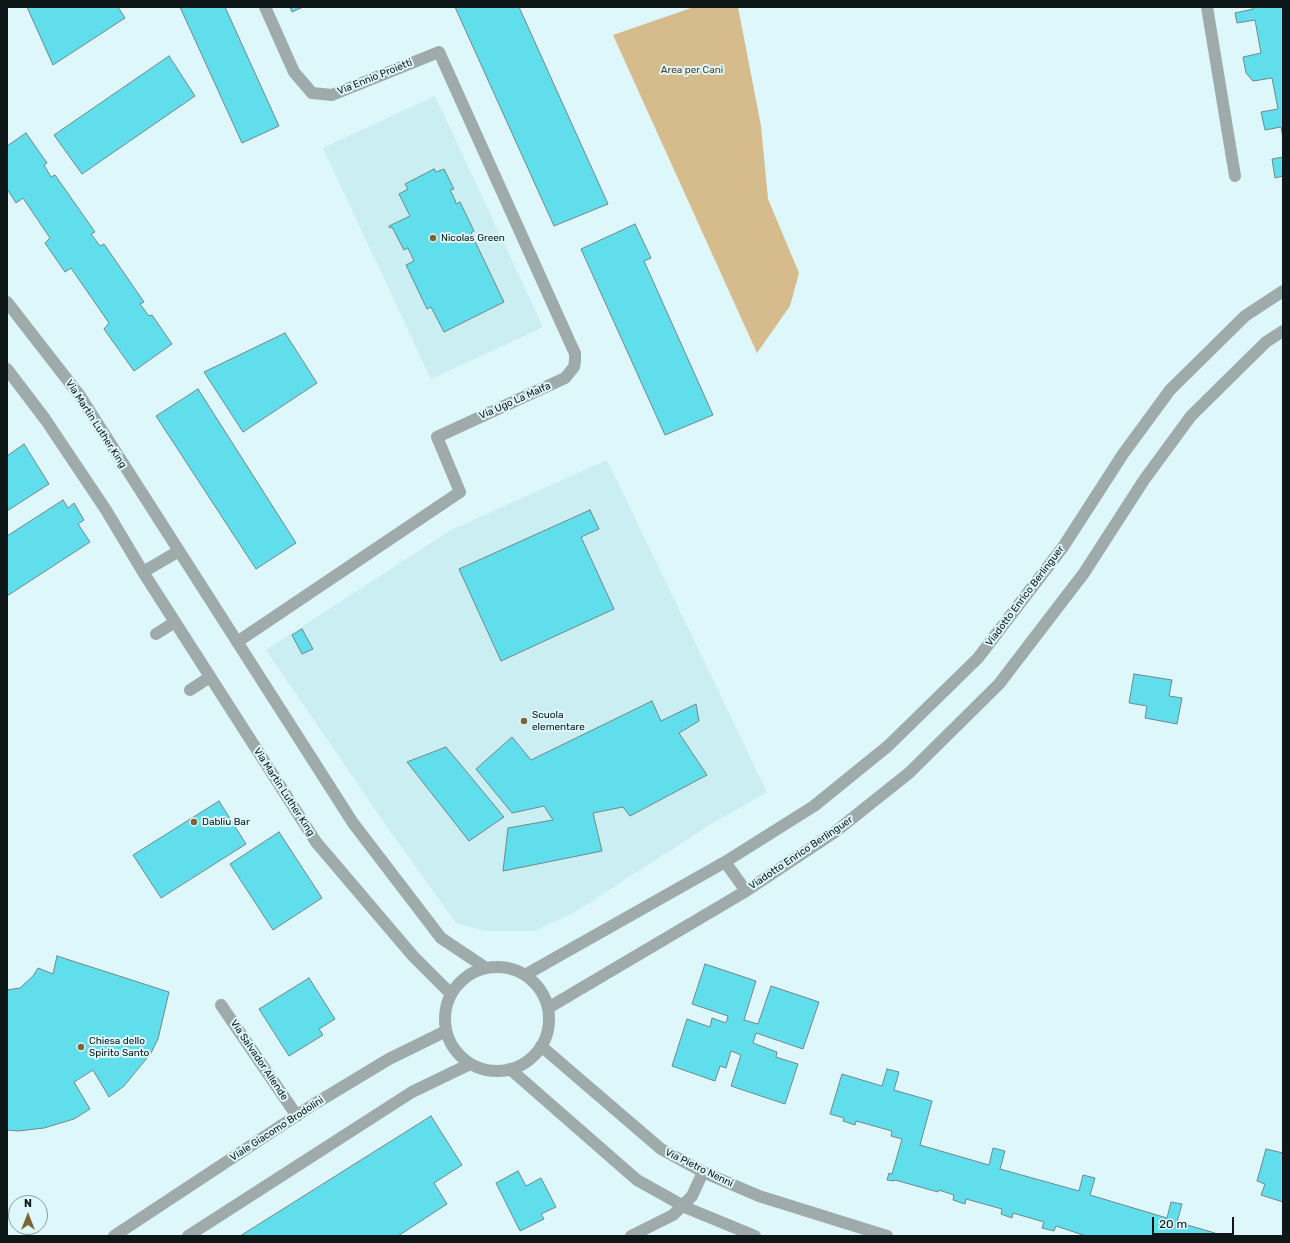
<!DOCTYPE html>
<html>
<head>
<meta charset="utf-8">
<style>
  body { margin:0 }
  #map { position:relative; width:1290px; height:1243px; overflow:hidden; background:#ddf7fa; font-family:Rubik,sans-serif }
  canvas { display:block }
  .frame { position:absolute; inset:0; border:8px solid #0e1718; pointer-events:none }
  .north { position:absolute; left:8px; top:1195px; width:40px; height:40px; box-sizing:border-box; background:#ddf7fa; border:1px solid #8a9da0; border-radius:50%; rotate:0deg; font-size:11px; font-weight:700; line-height:16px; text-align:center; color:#0e1718 }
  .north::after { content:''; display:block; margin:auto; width:14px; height:18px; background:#7d6335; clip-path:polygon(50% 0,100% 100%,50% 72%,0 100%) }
  .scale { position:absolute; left:1152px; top:1217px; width:82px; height:18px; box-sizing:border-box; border:2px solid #0e1718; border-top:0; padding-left:5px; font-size:12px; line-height:14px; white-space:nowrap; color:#0e1718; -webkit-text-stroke:3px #ddf7fa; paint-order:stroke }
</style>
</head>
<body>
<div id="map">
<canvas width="1290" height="1243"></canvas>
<div class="frame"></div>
<div class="north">N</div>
<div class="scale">20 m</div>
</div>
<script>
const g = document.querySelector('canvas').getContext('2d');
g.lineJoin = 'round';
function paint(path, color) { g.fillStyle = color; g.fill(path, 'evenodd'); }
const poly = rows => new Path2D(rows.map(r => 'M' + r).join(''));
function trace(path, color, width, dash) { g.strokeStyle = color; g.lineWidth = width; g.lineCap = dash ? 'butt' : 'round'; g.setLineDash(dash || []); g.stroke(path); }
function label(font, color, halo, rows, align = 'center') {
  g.font = font + ' Rubik,sans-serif'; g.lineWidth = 4; g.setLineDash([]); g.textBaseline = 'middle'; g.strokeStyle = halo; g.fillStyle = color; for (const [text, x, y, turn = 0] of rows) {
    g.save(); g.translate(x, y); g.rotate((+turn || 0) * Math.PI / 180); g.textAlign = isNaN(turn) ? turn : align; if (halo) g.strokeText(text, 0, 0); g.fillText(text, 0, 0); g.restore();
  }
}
const built = poly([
  [435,96,543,327,431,379,323,148],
  [607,460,767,792,711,824,575,912,535,931,486,931,456,923,390,831,266,650,451,530]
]);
const green = poly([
  [694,7,738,7,761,126,768,199,799,273,790,306,757,353,613,35]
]);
const building = poly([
  [27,7,118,7,125,18,53,65,27,7],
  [180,7,225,7,279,126,242,143,180,7],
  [290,7,303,7,292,12,290,7],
  [455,7,519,7,608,204,554,226,455,7],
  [1253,7,1283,7,1283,138,1281,127,1265,130,1261,112,1278,109,1272,78,1253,81,1246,73,1243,57,1261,53,1255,20,1237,23,1235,13,1253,9,1253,7],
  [169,56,195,96,82,174,54,135,169,56],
  [26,133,47,163,44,165,51,177,55,175,95,232,91,234,100,246,104,244,144,302,140,304,149,316,152,315,172,344,134,371,104,329,109,323,71,268,65,272,45,243,50,238,23,198,16,203,7,189,7,146,26,133],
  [1283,157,1283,176,1275,178,1272,159,1283,157],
  [434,169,436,172,444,169,454,189,450,190,455,200,456,204,460,202,474,231,471,233,504,302,444,332,431,307,427,309,406,265,414,261,408,248,404,250,392,227,390,228,389,226,410,216,399,194,408,189,405,184,434,169],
  [635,224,651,258,644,261,713,415,665,435,581,249,635,224],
  [285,333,317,383,243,432,204,372,285,333],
  [198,389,296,543,256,569,156,416,198,389],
  [24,444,49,484,7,511,7,456,24,444],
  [63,500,68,508,74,503,84,520,78,524,90,542,7,596,7,536,63,500],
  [590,510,599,529,581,537,614,609,501,661,459,569,590,510],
  [302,629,313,649,302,654,292,635,302,629],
  [1134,674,1172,680,1169,696,1182,698,1177,724,1145,718,1147,706,1129,703,1134,674],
  [652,701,661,721,696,704,699,721,679,733,707,775,630,816,623,807,593,813,602,851,503,871,508,828,553,820,544,806,512,813,476,769,512,737,531,760,652,701],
  [446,747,504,817,469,841,407,762,446,747],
  [219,801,246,844,161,898,133,855,219,801],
  [279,832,322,898,273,930,230,864,279,832],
  [57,956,169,992,158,1039,151,1053,124,1086,109,1097,93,1070,74,1082,90,1109,74,1119,44,1128,18,1131,7,1130,7,990,20,988,33,976,38,968,53,974,57,956],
  [705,964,756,981,744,1020,758,1024,771,986,819,1002,803,1049,756,1033,753,1043,777,1052,776,1057,798,1064,785,1104,731,1086,741,1055,731,1051,726,1068,720,1066,715,1081,672,1066,687,1019,710,1027,712,1018,726,1023,728,1016,692,1004,705,964],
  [309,978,335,1019,319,1029,323,1035,289,1056,259,1009,309,978],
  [887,1069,899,1072,894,1090,932,1101,920,1145,989,1165,993,1148,1005,1151,1000,1169,1079,1191,1083,1175,1095,1178,1090,1195,1167,1218,1171,1202,1182,1204,1177,1222,1215,1233,1214,1236,1086,1236,1056,1226,1054,1231,1042,1228,1044,1222,1013,1213,1012,1218,1001,1214,1002,1209,966,1199,965,1204,953,1200,954,1195,939,1190,938,1192,895,1180,894,1181,887,1180,889,1173,892,1174,902,1139,891,1136,892,1131,856,1121,855,1125,843,1121,844,1118,830,1114,842,1074,882,1086,887,1069],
  [431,1116,462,1165,434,1183,447,1204,398,1236,240,1236,431,1116],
  [1266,1149,1283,1153,1283,1202,1261,1195,1265,1184,1257,1181,1266,1149],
  [518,1171,526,1186,541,1178,556,1207,541,1214,544,1219,520,1231,496,1183,518,1171]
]);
const minor = poly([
  [1207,7,1235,176],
  [7,302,80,396,353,823,441,938,486,968],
  [7,369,45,419,106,510,143,572,316,842,413,956,451,994],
  [143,572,179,551],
  [156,634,175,622],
  [237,642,460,492,437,437,565,378,574,367,575,361,575,353,572,347,439,52,332,95,312,93,294,72,265,7],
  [190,690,210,677],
  [725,862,746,891],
  '445 1019a52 52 0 1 1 104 0a52 52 0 1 1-104 0Z',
  [525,975,725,862,814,806,888,746,978,658,1063,547,1123,454,1170,390,1245,316,1283,291],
  [221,1005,297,1116],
  [548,1008,746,891,835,832,909,773,999,684,1084,573,1144,480,1191,416,1266,342,1283,331],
  [541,1046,661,1149,703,1172,759,1196,887,1236],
  [510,1069,637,1180,687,1208,755,1236],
  [114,1236,311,1106,389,1059,446,1031],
  [188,1236,412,1092,470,1064],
  [631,1236,673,1215,692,1196,703,1172]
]);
const markers = [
  [433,238,4,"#7d6335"],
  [524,721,4,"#7d6335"],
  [194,822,4,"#7d6335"],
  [81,1047,4,"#7d6335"]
];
const parkNames = [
  ["Area per Cani",692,70]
];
const streetNames = [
  ["Via Ennio Proietti",375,77,-22],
  ["Via Ugo La Malfa",515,401,-24],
  ["Via Martin Luther King",96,424,57],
  ["Viadotto Enrico Berlinguer",1025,596,-53],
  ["Via Martin Luther King",284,792,57],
  ["Viadotto Enrico Berlinguer",801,853,-34],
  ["Via Salvador Allende",259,1060,56],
  ["Viale Giacomo Brodolini",277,1129,-33],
  ["Via Pietro Nenni",699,1168,26]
];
const poiNames = [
  ["Nicolas Green",441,238],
  ["Scuola",532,715],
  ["elementare",532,727],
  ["Dabliu Bar",202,822],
  ["Chiesa dello",89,1041],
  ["Spirito Santo",89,1053]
];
paint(built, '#caeef2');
paint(green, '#d6bb8d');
paint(building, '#61deec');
trace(building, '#70888a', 1);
trace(minor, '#9faaab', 12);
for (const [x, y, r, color] of markers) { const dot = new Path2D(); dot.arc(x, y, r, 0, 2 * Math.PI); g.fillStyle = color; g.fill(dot); trace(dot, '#ddf7fa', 1.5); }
label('10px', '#564321', '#ddf7fa', parkNames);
label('10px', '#0e1718', '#ddf7fa', streetNames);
label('10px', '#0e1718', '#ddf7fa', poiNames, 'left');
</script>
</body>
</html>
